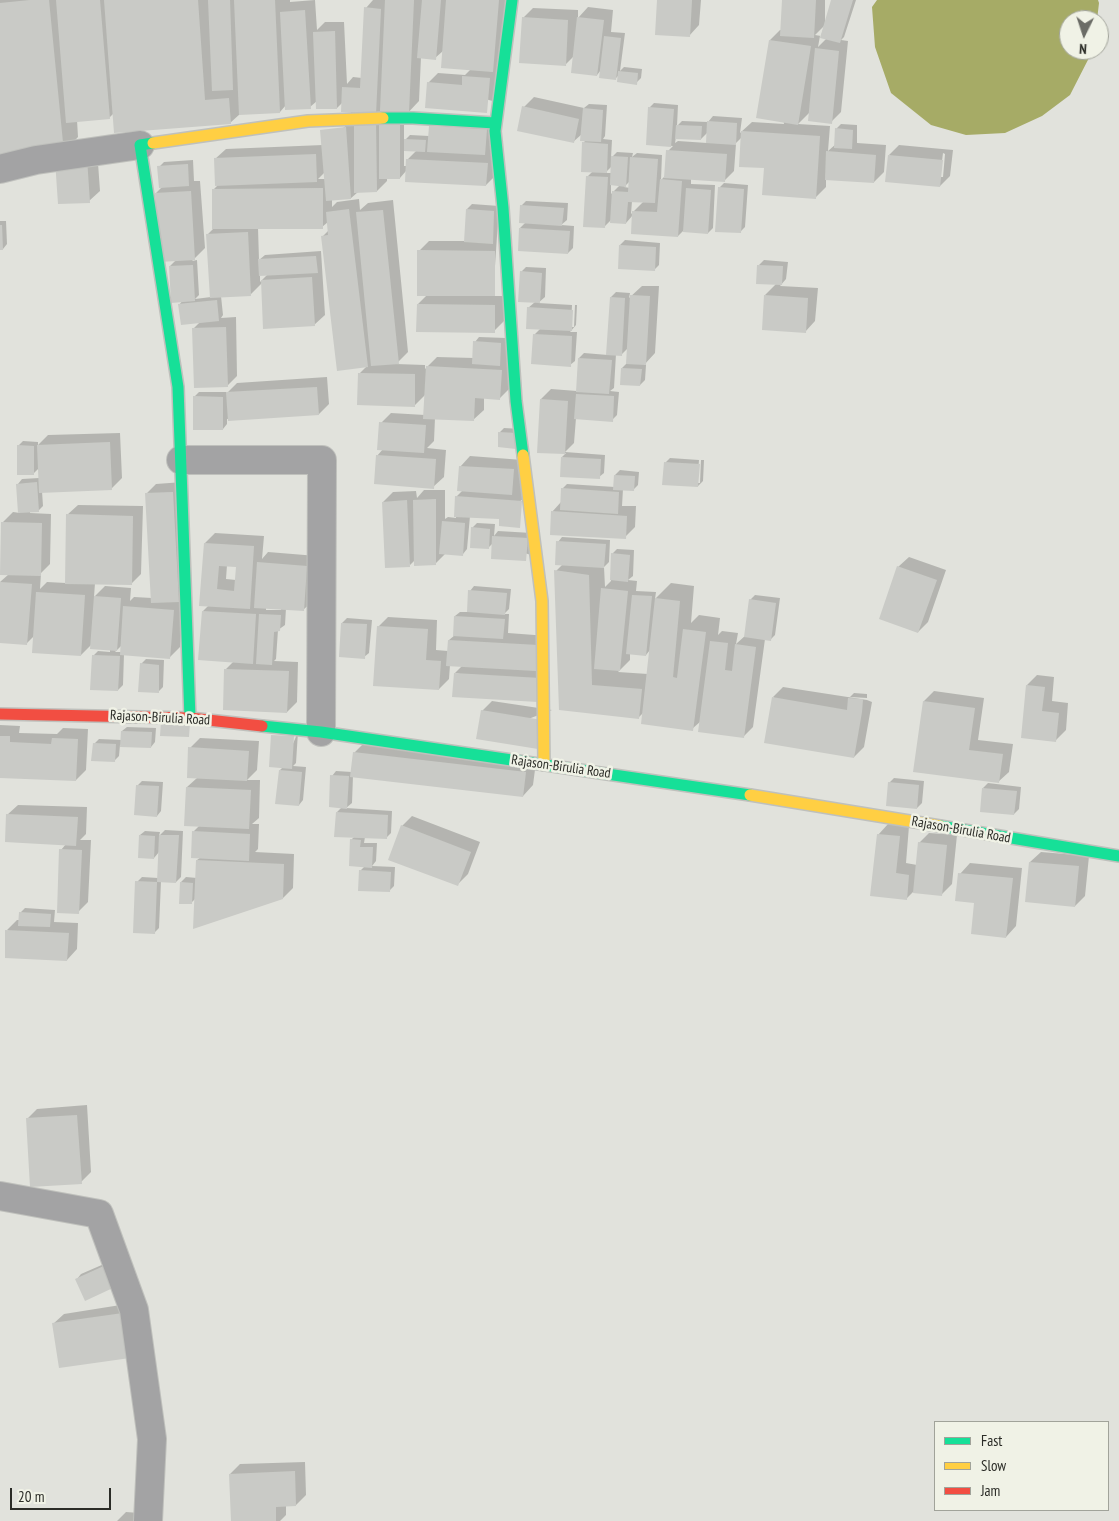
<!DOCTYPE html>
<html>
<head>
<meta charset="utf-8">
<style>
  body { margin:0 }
  #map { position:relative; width:1119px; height:1521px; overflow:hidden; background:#e1e2dc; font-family:"PT Sans Narrow",sans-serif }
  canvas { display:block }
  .legend { position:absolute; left:934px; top:1421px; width:175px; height:90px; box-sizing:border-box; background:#f0f2e6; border:1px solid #a1a39a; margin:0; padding:6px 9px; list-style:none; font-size:15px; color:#2b2c27 }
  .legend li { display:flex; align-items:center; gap:10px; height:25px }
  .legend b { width:25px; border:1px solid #a1a39a }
  .north { position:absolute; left:1059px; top:10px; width:50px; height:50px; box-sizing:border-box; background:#f0f2e6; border:1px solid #a1a39a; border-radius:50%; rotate:184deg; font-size:14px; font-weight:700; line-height:20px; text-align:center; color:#2b2c27 }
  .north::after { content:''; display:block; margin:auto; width:18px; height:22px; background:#6b6c66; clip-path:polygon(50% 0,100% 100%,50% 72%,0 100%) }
  .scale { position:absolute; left:10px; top:1488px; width:101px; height:22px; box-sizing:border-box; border:2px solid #2b2c27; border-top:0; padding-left:6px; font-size:15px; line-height:18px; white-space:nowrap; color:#2b2c27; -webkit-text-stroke:4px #f0f2e6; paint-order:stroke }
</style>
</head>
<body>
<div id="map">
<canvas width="1119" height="1521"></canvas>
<ul class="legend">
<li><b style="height:6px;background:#16e098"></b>Fast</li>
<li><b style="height:6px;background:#ffcf43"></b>Slow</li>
<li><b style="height:6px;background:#f24e42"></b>Jam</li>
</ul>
<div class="north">N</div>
<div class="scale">20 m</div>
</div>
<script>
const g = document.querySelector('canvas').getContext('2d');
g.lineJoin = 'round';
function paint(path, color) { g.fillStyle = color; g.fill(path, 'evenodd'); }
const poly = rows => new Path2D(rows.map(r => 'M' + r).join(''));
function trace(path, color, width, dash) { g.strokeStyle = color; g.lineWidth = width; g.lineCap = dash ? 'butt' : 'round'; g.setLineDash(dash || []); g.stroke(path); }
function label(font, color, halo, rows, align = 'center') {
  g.font = font + ' "PT Sans Narrow",sans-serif'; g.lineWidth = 5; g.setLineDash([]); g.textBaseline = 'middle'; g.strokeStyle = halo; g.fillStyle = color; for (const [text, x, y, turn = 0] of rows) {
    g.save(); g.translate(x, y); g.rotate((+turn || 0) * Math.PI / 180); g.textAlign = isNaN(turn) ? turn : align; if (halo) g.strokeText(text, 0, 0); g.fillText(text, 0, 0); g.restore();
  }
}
const water = poly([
  [877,0,1098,0,1099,3,1097,20,1069,20,1069,50,1093,50,1070,95,1042,116,1005,133,966,135,931,125,891,93,875,47,872,7]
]);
const shadow = poly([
  [0,0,290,0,290,2,315,0,317,30,325,22,344,22,347,84,353,77,362,78,366,8,373,0,508,0,496,102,428,83,438,73,465,75,471,69,443,51,435,58,421,57,419,101,404,117,404,141,410,135,429,136,496,119,496,175,486,185,406,171,400,178,387,178,387,181,377,191,358,192,350,199,332,199,332,207,337,202,359,199,360,210,368,203,393,200,408,352,396,364,425,365,425,369,437,357,474,358,475,342,479,337,506,338,510,388,500,398,484,397,484,410,473,420,435,418,434,441,427,448,446,450,444,477,433,487,377,456,383,449,381,423,391,413,425,415,426,394,415,405,359,374,367,366,323,236,329,230,328,222,322,227,258,228,259,260,265,255,321,251,325,315,314,325,262,283,250,295,221,296,223,315,221,318,236,317,237,376,227,386,194,328,200,322,179,305,183,300,170,266,177,259,156,193,162,187,159,167,164,162,193,160,194,181,200,181,205,248,192,261,197,260,199,295,195,299,211,297,207,235,213,229,213,190,217,186,215,159,226,149,323,145,355,118,343,102,337,108,317,101,310,107,286,105,280,112,240,114,230,123,113,114,109,118,77,120,78,137,65,151,97,149,100,191,89,201,56,161,0,158],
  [404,149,417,150,407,160,407,166,404,166],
  [325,172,326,179,318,179],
  [268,274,260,282,260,275],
  [658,0,701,0,699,25,689,36],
  [783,0,825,0,825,25,832,0,856,0,844,37,841,40,848,41,841,112,831,122,810,112,798,124,830,126,828,151,836,144,836,129,841,124,857,125,857,143,886,145,884,172,874,182,826,179,826,187,816,197,765,167,742,137,735,144,736,144,734,171,724,181,691,179,691,184,715,185,713,228,708,233,685,229,678,236,633,215,626,223,611,220,604,227,587,177,593,171,583,143,586,140,582,134,573,142,524,107,534,97,584,108,589,104,607,105,605,136,603,139,612,140,611,158,617,152,633,153,632,157,637,153,662,155,661,180,666,175,668,151,673,146,647,144,649,108,654,103,678,105,677,126,682,121,708,122,713,116,742,118,740,133,752,122,784,124,770,40,780,30,782,30],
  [824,26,821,36,815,35],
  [820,36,827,38,818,47],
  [708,132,707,143,678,141,675,143,676,137,701,139],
  [612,166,612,173,605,173],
  [630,181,630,188,624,187],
  [611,184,620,185,611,194],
  [632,201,644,201,631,214],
  [588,7,613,10,611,32,625,33,620,71,624,67,642,69,641,78,636,83,619,75,615,79,601,70,597,75,574,56,565,65,523,18,533,8,578,10,578,18],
  [899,145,953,150,950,176,940,186,889,155],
  [943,153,945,154,943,177,940,177],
  [724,183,748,185,745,227,740,232,719,188],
  [526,201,568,203,567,220,561,225,574,226,573,248,568,253,520,228,526,222,521,206],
  [472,204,499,206,493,296,505,296,504,321,494,331,418,304,428,294,419,251,429,241,465,241,467,209],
  [0,221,6,221,7,244,3,249,0,249],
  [625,240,660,243,659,265,654,270,620,245],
  [764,260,788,262,786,279,780,286,818,288,815,321,805,332,765,295,776,284,759,265],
  [526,267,546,268,545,297,538,303,572,305,571,327,574,327,575,305,577,305,576,325,570,332,577,332,575,361,570,365,534,335,541,328,528,308,535,302,521,272],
  [642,286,659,286,655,353,644,365,646,365,645,380,640,385,622,368,627,363,628,348,621,355,616,354,614,388,610,391,619,392,617,415,612,420,576,418,574,443,565,452,605,455,604,473,599,477,562,457,566,453,538,452,541,399,551,389,577,391,579,358,584,353,608,355,611,297,616,292,630,293,629,298],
  [327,377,329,404,319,414,227,419,227,424,223,429,194,397,199,392,228,392,237,383],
  [504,428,521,429,520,443,499,433],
  [120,433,122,478,111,489,42,491,43,506,38,511,30,511,30,513,51,514,50,564,41,573,40,589,47,582,66,583,67,515,78,505,143,506,141,574,131,584,95,583,94,597,105,586,131,588,130,601,134,597,152,598,146,494,156,484,183,482,180,647,170,657,124,654,123,685,118,690,93,656,98,651,110,652,110,649,92,644,81,655,34,636,27,643,0,642,0,582,9,574,2,523,13,512,20,513,18,484,22,479,39,478,39,468,33,474,18,446,23,441,38,442,38,445,48,435],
  [122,645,121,652,115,652],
  [470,456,523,460,532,491,501,518,470,516,467,549,463,554,445,554,435,564,415,560,410,565,383,502,393,492,416,491,417,498,424,490,445,490,445,519,448,517,456,518,456,497,463,490,460,467],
  [670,458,699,460,697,483,700,483,701,460,704,460,703,481,698,486,665,463],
  [620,470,639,472,638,485,633,490,623,489,622,506,636,506,635,527,625,537,552,512,561,502,562,489,567,484,615,487,615,475],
  [477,523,495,524,494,536,498,531,532,533,531,555,493,543,488,548,472,528],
  [215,533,264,536,262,559,268,552,317,556,314,600,303,610,286,608,285,625,278,630,276,659,274,661,298,662,297,702,287,712,225,670,234,661,203,611,209,605,201,605,205,543],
  [227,565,238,566,236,580,226,579],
  [266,607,281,608,281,610,266,610],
  [562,537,610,540,609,562,604,567,605,587,611,581,612,554,617,549,634,550,633,576,628,580,637,581,636,591,656,592,655,599,671,583,694,586,691,623,699,615,720,618,718,635,722,631,738,633,736,644,746,635,750,600,755,595,780,598,775,635,770,640,765,639,753,727,743,737,701,721,692,729,644,712,639,717,560,708,556,571,562,565,558,542],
  [650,650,648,674,618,672,630,660,630,653,646,655],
  [909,557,946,570,928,622,918,632,898,567],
  [474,586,511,589,509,609,504,614,509,614,508,633,548,636,548,691,455,673,463,665,450,665,449,679,439,689,378,627,388,617,437,620,436,650,448,651,449,640,455,635,455,616,460,612,468,612,470,591],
  [347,618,372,620,369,653,364,657,342,623],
  [146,659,164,660,163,687,158,692,141,664],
  [1037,675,1054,677,1052,701,1068,703,1066,730,1056,740,1027,685],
  [783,687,867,700,872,702,864,747,854,757,773,697],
  [934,691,984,698,978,740,1013,744,1009,772,998,782,914,771,924,701],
  [854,693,867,694,867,698,850,697],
  [492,701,552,710,478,738,482,711],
  [0,725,20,726,19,733,57,734,63,728,88,729,86,770,76,780,0,777],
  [127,727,156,728,155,742,151,747,120,745,119,756,114,761,94,744,99,739,122,740,122,731],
  [298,732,296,763,293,766,306,767,303,800,299,805,280,770,283,767],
  [200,738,259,741,257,770,247,780,260,780,259,818,252,824,259,824,258,849,255,852,294,854,293,888,283,898,196,898,191,903,181,882,186,877,197,878,197,860,201,857,193,832,199,826,187,787,197,778,190,748],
  [364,743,536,762,533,785,523,796,353,776,352,803,346,808,392,811,391,833,386,838,365,837,364,843,377,843,376,861,372,866,395,867,394,886,389,891,360,871,365,866,351,840,355,836,337,812,342,807,332,776,336,771,352,772,354,753],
  [894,778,924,781,922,803,917,808,889,783],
  [142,781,163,782,161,811,157,816,137,786],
  [988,783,1021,787,1019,809,1014,814,983,788],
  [18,805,87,807,86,834,80,840,91,840,88,902,78,912,61,850,66,844,7,815],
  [412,816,480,842,468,874,458,884,402,826],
  [888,824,909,826,906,863,917,865,919,843,929,833,957,835,952,884,942,894,913,892,906,899,878,835],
  [165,830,183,831,181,877,176,882,161,881,159,928,154,933,137,882,142,877,158,878,159,852,154,858,140,835,145,831,160,832,159,836],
  [1041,852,1089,856,1085,896,1075,906,1027,901,1030,862],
  [970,863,1022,868,1016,926,1006,937,960,874],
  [25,908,55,910,54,922,78,923,77,949,67,960,7,930,17,920,20,920,20,913],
  [87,1105,91,1172,81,1182,27,1119,37,1109],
  [104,1264,113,1286,77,1279,81,1274],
  [133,1303,60,1367,53,1324,64,1314],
  [305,1462,306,1495,296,1505,286,1505,286,1515,280,1521,232,1521,230,1474,240,1464],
  [126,1512,153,1514,153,1521,117,1521]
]);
const building = poly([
  [30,0,49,0,64,153,0,159,0,3],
  [56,0,100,0,110,119,66,123],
  [104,0,198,0,205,100,229,98,231,124,114,133],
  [208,0,230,0,233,90,212,91],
  [234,0,275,0,280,113,239,115],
  [385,0,414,0,409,112,380,111],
  [422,0,441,0,436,60,417,58],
  [446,0,499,0,493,72,441,68],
  [657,0,692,0,690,37,655,35],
  [782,0,816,0,814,38,780,36],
  [831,0,853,0,840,43,820,38],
  [364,7,381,9,376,114,341,112,342,87,360,88],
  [305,10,311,109,285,110,280,12],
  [522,17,568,20,566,66,519,63],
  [577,17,604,20,597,76,571,73],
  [335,31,337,109,316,109,313,32],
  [604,36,621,38,616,80,599,78],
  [769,40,811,46,798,125,756,118],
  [815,48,839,51,832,124,808,121],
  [618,71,638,73,637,85,617,82],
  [462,76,490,78,487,113,425,108,427,82,462,85],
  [522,106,579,119,574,143,517,131],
  [648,107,674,109,671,147,646,145],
  [583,108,603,110,601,142,580,141],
  [379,121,400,122,400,179,379,179],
  [707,121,737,123,736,145,706,143],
  [376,122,377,192,354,193,354,123],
  [676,125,702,126,701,140,675,139],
  [429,126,487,129,485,155,427,152],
  [346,127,351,199,326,201,320,130],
  [835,128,853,130,852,149,834,148],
  [741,131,820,136,816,199,762,195,764,168,739,167],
  [404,139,426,140,425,152,404,151],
  [582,142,608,144,607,173,581,172],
  [666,150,727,154,725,182,664,178],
  [826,151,876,155,874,183,825,180],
  [316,154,317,182,215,186,214,158],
  [888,155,943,160,940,187,885,182],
  [611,156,628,157,626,187,610,185],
  [630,157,658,159,655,203,628,202,626,224,610,223,612,191,628,192],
  [87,158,90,203,58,204,55,160],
  [406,159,488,163,486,186,405,182],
  [188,164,189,186,159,188,157,166],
  [586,176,608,177,605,228,583,227],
  [660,179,682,181,678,237,631,234,632,211,657,212],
  [718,187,744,189,741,233,715,232],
  [323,188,323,229,212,229,212,189],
  [686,188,711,190,708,234,683,232],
  [191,191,195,260,159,262,155,193],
  [520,205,564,208,562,226,519,223],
  [349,209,368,367,337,371,321,236,328,235,326,212],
  [466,209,494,211,493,244,464,242],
  [383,210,399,364,371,366,356,212],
  [0,225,2,225,3,250,0,250],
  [519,228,570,231,568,254,518,251],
  [248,232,251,296,210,298,206,234],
  [619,245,656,247,655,271,618,269],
  [417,250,495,251,495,296,417,296],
  [316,256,318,273,259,276,258,259],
  [193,265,195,301,171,303,169,266],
  [757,265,783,266,782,285,756,284],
  [520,271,542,273,540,303,518,302],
  [312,277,315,326,263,329,261,280],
  [630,295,650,296,646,365,626,364],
  [764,295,808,298,806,333,762,330],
  [610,297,625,298,622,356,606,355],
  [217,300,219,321,181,325,178,304],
  [417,304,495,305,495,333,416,332],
  [527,307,573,310,572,331,526,329],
  [226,327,228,387,194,388,192,328],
  [533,334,572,336,571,367,531,364],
  [473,341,501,343,500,366,472,364],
  [578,358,612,360,609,394,576,392],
  [426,366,502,370,500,400,475,398,474,421,423,419],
  [621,368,642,369,640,386,620,385],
  [358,373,415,374,415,407,357,405],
  [317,387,319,415,228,421,226,392],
  [576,394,614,396,613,422,574,419],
  [193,396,223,397,223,430,193,430],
  [540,399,568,401,565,454,537,453],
  [379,422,426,425,424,453,377,450],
  [498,432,517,433,516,449,498,447],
  [110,442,112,490,39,493,37,445],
  [17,445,34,446,34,475,17,475],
  [376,455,436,459,434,489,374,484],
  [561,457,601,459,600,479,560,477],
  [664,462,700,464,698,487,662,485],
  [459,466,514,469,512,495,457,491],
  [614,475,635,476,634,491,613,490],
  [37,482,39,512,18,513,16,484],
  [561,488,619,492,618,514,560,510],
  [173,492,179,602,151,603,145,493],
  [455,496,522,501,520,528,499,526,499,519,454,517],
  [436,499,436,565,414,566,413,500],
  [407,500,410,567,385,568,382,502],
  [551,511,627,516,626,539,550,535],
  [66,514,133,516,132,585,65,584],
  [442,521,465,523,463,556,439,554],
  [1,522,42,523,41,576,0,575],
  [471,527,490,529,489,549,470,548],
  [492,536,528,538,526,561,491,559],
  [556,541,606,544,604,568,555,565],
  [204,543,254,546,250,609,199,606],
  [219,566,236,567,234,591,217,589],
  [611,553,630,555,628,582,610,580],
  [257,562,307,566,304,611,254,608],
  [897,566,937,580,918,633,879,619],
  [554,570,589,575,592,685,642,689,639,719,559,710],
  [0,582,32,584,27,645,0,643],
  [601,588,628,591,620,671,594,669],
  [468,590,507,593,505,615,467,612],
  [36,592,85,595,81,656,32,653],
  [632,595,652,596,646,656,626,654],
  [94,596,121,598,117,651,90,649],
  [655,598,680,601,673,677,677,678,683,629,706,632,693,731,641,724],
  [749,599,776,603,771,641,744,637],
  [123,606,174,610,170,659,120,655],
  [202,611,256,614,253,664,198,660],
  [259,614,281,615,280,631,274,632,272,665,256,664],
  [454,616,505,619,503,639,453,636],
  [341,623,367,624,365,659,339,657],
  [377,626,428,629,426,660,441,661,439,690,373,686],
  [448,640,538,645,536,671,446,666],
  [710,641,728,643,725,670,732,671,735,644,756,647,744,738,698,732],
  [92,655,120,656,118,691,90,690],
  [140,663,159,665,159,693,138,692],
  [224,669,289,671,287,713,223,710],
  [454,673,540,678,538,702,452,697],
  [1026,685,1045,687,1042,711,1059,713,1056,742,1021,738],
  [772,697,847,710,848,698,863,699,862,712,854,758,764,743],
  [923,701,975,708,969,750,1003,754,999,783,913,772],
  [481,710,542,720,538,749,476,739],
  [161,721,190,723,189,737,160,736],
  [121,731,152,732,151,748,120,747],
  [271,735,294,736,292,769,269,767],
  [0,736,10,736,10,742,51,744,52,738,78,739,76,781,0,778],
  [93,743,116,744,115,762,91,761],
  [188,747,249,751,247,781,187,778],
  [353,752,526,772,523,797,350,777],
  [279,770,302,772,299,806,275,804],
  [330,775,349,776,347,809,329,807],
  [888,782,919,785,917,809,886,806],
  [136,785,159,786,157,817,134,815],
  [186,787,251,790,249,829,184,826],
  [982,788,1017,791,1014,815,980,812],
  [336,812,388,815,387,839,334,837],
  [6,814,78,817,76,846,5,842],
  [401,825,471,852,458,886,388,860],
  [192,831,250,834,249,861,191,858],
  [877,834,900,836,896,873,909,875,907,900,870,896],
  [139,835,155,836,154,859,138,858],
  [159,835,179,835,176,883,157,882],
  [350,839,361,840,360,847,373,847,372,868,349,866],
  [918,842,947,845,942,896,913,893],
  [59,849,82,850,79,914,57,913],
  [196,860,284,864,283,899,193,929],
  [1029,862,1079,866,1075,907,1025,902],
  [359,870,391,872,390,892,358,891],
  [958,873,1013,878,1006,938,971,934,974,903,955,901],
  [135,881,157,882,155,934,133,933],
  [180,882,193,883,192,904,179,904],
  [19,912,51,914,50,927,18,926],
  [5,930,69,933,67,961,5,958],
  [77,1115,82,1184,30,1187,26,1118],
  [106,1265,115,1287,85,1301,75,1279],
  [123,1313,130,1358,59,1368,52,1323],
  [295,1471,296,1506,276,1507,276,1521,231,1521,229,1474]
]);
const street = poly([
  [0,169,36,160,140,145],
  [181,460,322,460,321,732],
  [0,1196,99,1214,134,1310,152,1439,148,1521]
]);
const fast = poly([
  [512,0,495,131,503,208,516,401,523,455],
  [383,118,413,118,495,123],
  [153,143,140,145,178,387,190,718],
  [262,726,321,732,750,795],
  [940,826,1119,856]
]);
const slow = poly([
  [153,143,308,121,383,118],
  [523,455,542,601,544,765],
  [750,795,940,826]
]);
const jam = poly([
  [0,714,190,718,262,726]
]);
const streetNames = [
  ["Rajason-Birulia Road",160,718,3],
  ["Rajason-Birulia Road",561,767,8],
  ["Rajason-Birulia Road",961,830,10]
];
paint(water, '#a6ab66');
paint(shadow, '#0003');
paint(building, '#c9cac6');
trace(street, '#bfc0bc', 30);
trace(fast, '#bfc0bc', 14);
trace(slow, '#bfc0bc', 14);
trace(jam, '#bfc0bc', 14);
trace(street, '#a3a3a4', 28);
trace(fast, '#16e098', 11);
trace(slow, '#ffcf43', 11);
trace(jam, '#f24e42', 11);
label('14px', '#2b2c27', '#f0f2e6', streetNames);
</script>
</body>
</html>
